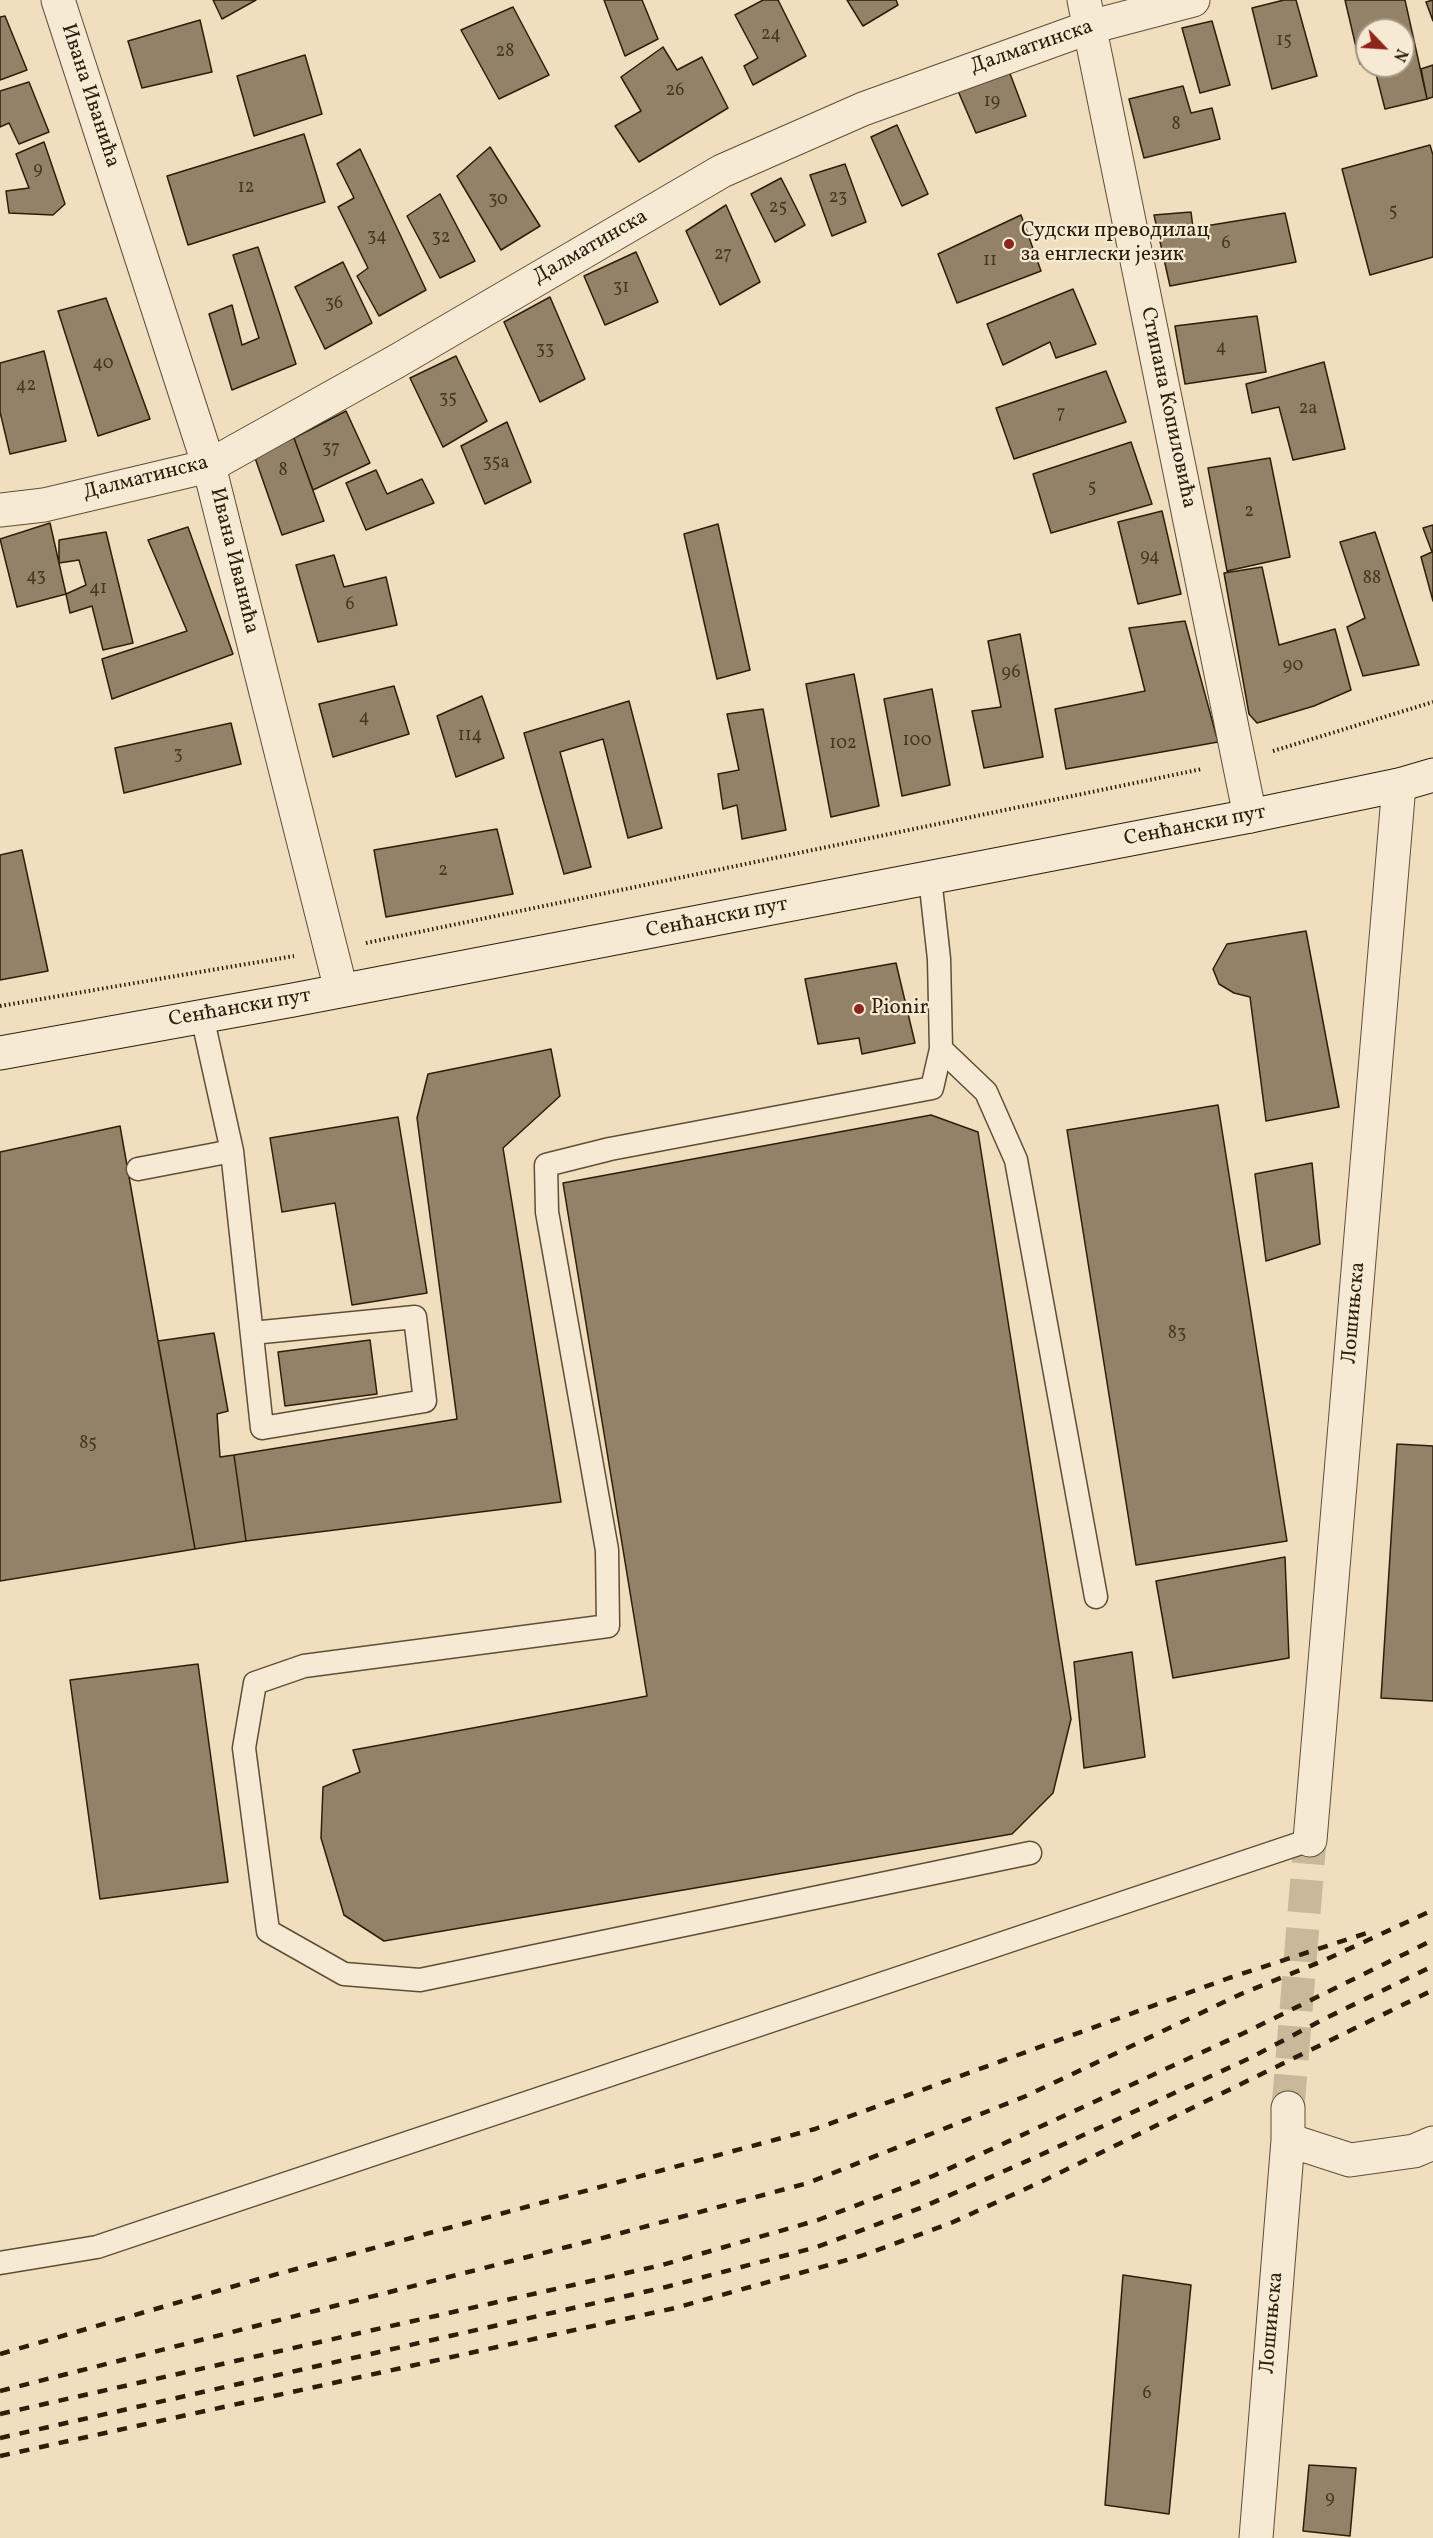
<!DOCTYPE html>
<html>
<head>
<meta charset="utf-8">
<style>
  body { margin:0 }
  #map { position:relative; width:1433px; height:2538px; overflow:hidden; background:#f1debf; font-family:Vollkorn,serif }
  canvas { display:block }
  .north { position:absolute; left:1355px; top:18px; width:60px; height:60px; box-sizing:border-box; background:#f6ead5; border:2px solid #a69883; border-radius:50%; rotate:115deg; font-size:16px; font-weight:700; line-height:24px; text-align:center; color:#2d1e09 }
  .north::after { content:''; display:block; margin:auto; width:21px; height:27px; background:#8f2418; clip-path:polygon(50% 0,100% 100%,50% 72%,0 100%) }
</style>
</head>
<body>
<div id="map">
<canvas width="1433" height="2538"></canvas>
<div class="north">N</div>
</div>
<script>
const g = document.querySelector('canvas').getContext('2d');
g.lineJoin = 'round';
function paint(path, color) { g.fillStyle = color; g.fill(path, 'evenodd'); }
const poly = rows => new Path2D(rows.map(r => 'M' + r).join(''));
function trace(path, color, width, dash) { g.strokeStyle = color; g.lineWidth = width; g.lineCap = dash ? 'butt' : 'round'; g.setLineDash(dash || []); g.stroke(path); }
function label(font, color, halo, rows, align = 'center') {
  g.font = font + ' Vollkorn,serif'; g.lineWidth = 4.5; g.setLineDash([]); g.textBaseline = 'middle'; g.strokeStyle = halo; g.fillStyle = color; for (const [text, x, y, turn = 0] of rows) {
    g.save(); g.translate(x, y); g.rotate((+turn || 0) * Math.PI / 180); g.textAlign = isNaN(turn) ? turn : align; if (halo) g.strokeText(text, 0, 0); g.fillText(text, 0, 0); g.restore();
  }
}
const building = poly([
  [213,0,256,0,222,19,213,0],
  [604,0,642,0,658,39,625,56,604,0],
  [763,0,778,0,806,56,753,85,744,66,758,58,735,15,763,0],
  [847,0,896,0,898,5,863,26,847,0],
  [1284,0,1296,0,1317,76,1272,89,1252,8,1284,0],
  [1345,0,1405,0,1427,99,1385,109,1374,66,1403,66,1403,30,1367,30,1367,61,1360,64,1345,0],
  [1433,0,1433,21,1426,2,1433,0],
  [513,7,549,75,499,99,461,30,513,7],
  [5,16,27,70,0,80,0,17,5,16],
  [200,20,212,72,142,88,128,41,200,20],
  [1212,21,1230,85,1200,93,1182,28,1212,21],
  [663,47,677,70,702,57,728,108,639,162,615,126,641,111,621,77,663,47],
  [305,55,322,114,254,136,237,76,305,55],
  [1433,65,1433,97,1427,99,1421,69,1433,65],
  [1009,71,1026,116,976,133,958,91,1009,71],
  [29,82,49,132,19,144,9,123,0,127,0,91,29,82],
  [1183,86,1191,113,1212,108,1220,139,1144,158,1129,99,1183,86],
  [897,125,928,194,902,206,871,137,897,125],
  [304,134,325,202,188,245,167,176,304,134],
  [44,142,65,204,53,215,9,213,6,191,29,188,16,154,44,142],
  [1430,145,1433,155,1433,257,1370,275,1342,169,1430,145],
  [490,147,540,226,501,250,457,176,490,147],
  [360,149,426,290,379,316,357,276,368,268,338,207,354,198,337,164,360,149],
  [845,164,866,222,832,236,810,175,845,164],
  [781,178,805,225,775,242,751,194,781,178],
  [440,194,475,261,440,278,407,216,440,194],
  [726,205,760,282,720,305,686,231,726,205],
  [1191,212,1193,228,1285,213,1296,262,1170,286,1154,215,1191,212],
  [1021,215,1041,271,957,303,938,254,1021,215],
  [258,247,296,364,232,390,209,314,232,305,242,345,259,338,233,255,258,247],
  [636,252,658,302,605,325,584,276,636,252],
  [343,262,372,323,325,349,295,287,343,262],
  [1073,289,1096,344,1056,358,1050,342,1003,365,987,324,1073,289],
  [550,297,585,379,540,402,504,322,550,297],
  [106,298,150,419,98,436,58,311,106,298],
  [1257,316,1266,372,1185,384,1175,326,1257,316],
  [44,351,66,441,10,454,0,412,0,363,44,351],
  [456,356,487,421,443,447,410,378,456,356],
  [1324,362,1345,449,1293,460,1279,407,1252,413,1246,384,1324,362],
  [1106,371,1126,422,1014,459,996,408,1106,371],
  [346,411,370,463,313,490,294,438,346,411],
  [507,422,531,482,485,504,461,446,507,422],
  [294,438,324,521,282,535,254,455,294,438],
  [1131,442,1152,504,1051,533,1033,474,1131,442],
  [1270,458,1290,557,1227,571,1208,468,1270,458],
  [376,470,387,494,422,479,434,503,366,530,346,483,376,470],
  [1162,511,1181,594,1138,604,1118,522,1162,511],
  [50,523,66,594,17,607,0,539,50,523],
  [718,524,750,670,717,679,684,534,718,524],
  [1433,525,1433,601,1421,557,1432,552,1423,528,1433,525],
  [188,527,233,654,112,699,102,659,187,631,148,540,188,527],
  [106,532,133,643,103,650,92,606,70,613,66,594,86,585,79,560,59,563,59,540,106,532],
  [1375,532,1419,665,1363,676,1347,627,1365,618,1340,542,1375,532],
  [334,555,344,587,386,577,397,625,318,642,296,565,334,555],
  [1262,567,1279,645,1335,629,1351,690,1314,706,1257,723,1249,714,1224,573,1262,567],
  [1185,621,1218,742,1066,769,1055,709,1145,691,1129,628,1185,621],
  [1020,634,1043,757,984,768,972,711,1001,707,988,641,1020,634],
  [854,674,879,806,831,817,806,684,854,674],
  [394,686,409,734,333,757,319,704,394,686],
  [932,689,950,785,902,796,884,699,932,689],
  [482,696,504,758,456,777,437,716,482,696],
  [629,701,662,828,628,838,603,739,560,752,591,867,564,874,524,733,629,701],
  [763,709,786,830,742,839,737,805,723,809,718,774,739,770,727,714,763,709],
  [231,723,241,764,124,793,115,748,231,723],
  [497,829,513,894,386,917,374,850,497,829],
  [22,850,48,971,0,980,0,855,22,850],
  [1306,931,1339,1107,1266,1121,1250,997,1234,993,1219,984,1213,969,1227,944,1306,931],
  [896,963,915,1043,862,1054,859,1038,818,1044,805,979,896,963],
  [551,1049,560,1096,503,1148,561,1502,246,1541,234,1455,457,1419,417,1118,428,1074,551,1049],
  [1218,1105,1287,1541,1136,1565,1067,1130,1218,1105],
  [931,1115,978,1132,1071,1719,1053,1793,1012,1834,384,1941,344,1915,321,1838,323,1787,360,1772,353,1750,647,1696,563,1183,931,1115],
  [398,1117,427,1293,352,1305,335,1203,282,1212,270,1138,398,1117],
  [120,1126,195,1549,0,1581,0,1152,120,1126],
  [1312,1163,1320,1244,1266,1261,1255,1174,1312,1163],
  [214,1333,228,1411,217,1414,220,1457,234,1455,246,1541,195,1549,158,1341,214,1333],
  [370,1340,377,1394,285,1406,278,1352,370,1340],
  [1397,1444,1433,1446,1433,1701,1381,1698,1397,1444],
  [1285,1557,1289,1658,1173,1678,1156,1581,1285,1557],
  [1132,1652,1145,1757,1084,1768,1074,1662,1132,1652],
  [198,1664,228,1882,100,1899,70,1680,198,1664],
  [1123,2275,1191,2285,1169,2514,1105,2505,1123,2275],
  [1309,2465,1356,2468,1350,2536,1303,2531,1309,2465]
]);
const tertiaryTunnel = poly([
  [1288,2108,1310,1840]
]);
const path = poly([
  [1273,751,1433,702],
  [366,943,1202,769],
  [0,1006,294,956]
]);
const service = poly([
  [930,878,939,959,941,1049,932,1088,610,1149,546,1165,547,1212,607,1550,608,1626,304,1666,255,1683,244,1748,268,1931,344,1974,420,1980,1030,1853],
  [202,1016,232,1151,262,1428,425,1401,415,1317,252,1333],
  [941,1049,986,1092,1016,1160,1096,1597],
  [138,1169,232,1151],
  [0,2263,97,2247,1310,1840]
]);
const minor = poly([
  [58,0,209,466,341,990],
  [1084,0,1250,816],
  [0,510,44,505,209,466,397,361,722,171,863,109,1090,27,1193,0]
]);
const tertiary = poly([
  [1310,1840,1399,785],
  [1288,2140,1350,2160,1414,2151,1433,2143],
  [1256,2538,1288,2140,1288,2108]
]);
const secondary = poly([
  [0,1053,293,1000,1250,816,1399,785,1433,775]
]);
const rail = poly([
  [0,2354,259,2279,815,2129,1229,1978,1370,1932],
  [0,2391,610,2236,808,2183,1026,2096,1241,1994,1325,1960,1433,1910],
  [0,2414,662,2265,818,2220,933,2176,1244,2033,1433,1940],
  [0,2438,666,2287,817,2247,923,2207,1036,2157,1250,2058,1324,2019,1433,1966],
  [0,2456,675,2308,861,2256,951,2223,1045,2180,1433,1990]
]);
const markers = [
  [1009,244,6,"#8f2418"],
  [859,1009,6,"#8f2418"]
];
const numberNames = [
  ["24",771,36],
  ["15",1284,42],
  ["28",505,53],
  ["26",675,92],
  ["19",992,103],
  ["8",1176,126],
  ["9",38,171],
  ["12",246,189],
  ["23",838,199],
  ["30",498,201],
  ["25",778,209],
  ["5",1393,213],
  ["34",377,238],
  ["32",441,239],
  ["6",1226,245],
  ["27",723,256],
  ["11",990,262],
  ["31",621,289],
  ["36",334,305],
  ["4",1221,349],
  ["33",545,351],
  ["40",103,365],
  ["42",26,387],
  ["35",448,400],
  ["2a",1308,410],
  ["7",1061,415],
  ["37",331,450],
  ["35a",496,464],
  ["8",283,472],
  ["5",1092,489],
  ["2",1249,513],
  ["94",1150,558],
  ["43",36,578],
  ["88",1372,580],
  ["41",98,590],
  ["6",350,606],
  ["90",1293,667],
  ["96",1011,674],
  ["4",364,719],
  ["114",470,737],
  ["100",917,742],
  ["102",843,745],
  ["3",178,756],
  ["2",443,872],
  ["83",1177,1335],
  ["85",88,1445],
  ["6",1147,2395],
  ["9",1330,2500]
];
const streetNames = [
  ["Далматинска",1032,48,-19],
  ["Ивана Иванића",89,96,72],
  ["Далматинска",591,248,-30],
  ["Стипана Копиловића",1167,408,78],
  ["Далматинска",146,479,-14],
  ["Ивана Иванића",233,561,76],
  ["Сенћански пут",1195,827,-11],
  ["Сенћански пут",717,919,-11],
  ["Сенћански пут",240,1009,-10],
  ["Лошињска",1355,1313,-85],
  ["Лошињска",1273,2323,-85]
];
const poiNames = [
  ["Судски преводилац",1021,232],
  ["за енглески језик",1021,256],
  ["Pionir",871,1009]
];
paint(building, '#938268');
trace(building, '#2d1e09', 1.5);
trace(tertiaryTunnel, '#cab89b', 33, [33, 16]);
trace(service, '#5e4e36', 25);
trace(minor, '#5e4e36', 35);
trace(tertiary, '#5e4e36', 35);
trace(secondary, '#2d1e09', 35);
trace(path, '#2d1e09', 4, [1.5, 3]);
trace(service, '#f6ead5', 22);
trace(minor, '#f6ead5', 33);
trace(tertiary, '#f6ead5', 33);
trace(secondary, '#f6ead5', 33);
trace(rail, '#2d1e09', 4.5, [10, 10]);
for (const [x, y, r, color] of markers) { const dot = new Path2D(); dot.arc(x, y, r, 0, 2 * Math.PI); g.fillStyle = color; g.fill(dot); trace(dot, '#f6ead5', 2); }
label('18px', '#463721', null, numberNames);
label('21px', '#2d1e09', '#f6ead5', streetNames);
label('21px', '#2d1e09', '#f6ead5', poiNames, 'left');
</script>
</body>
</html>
